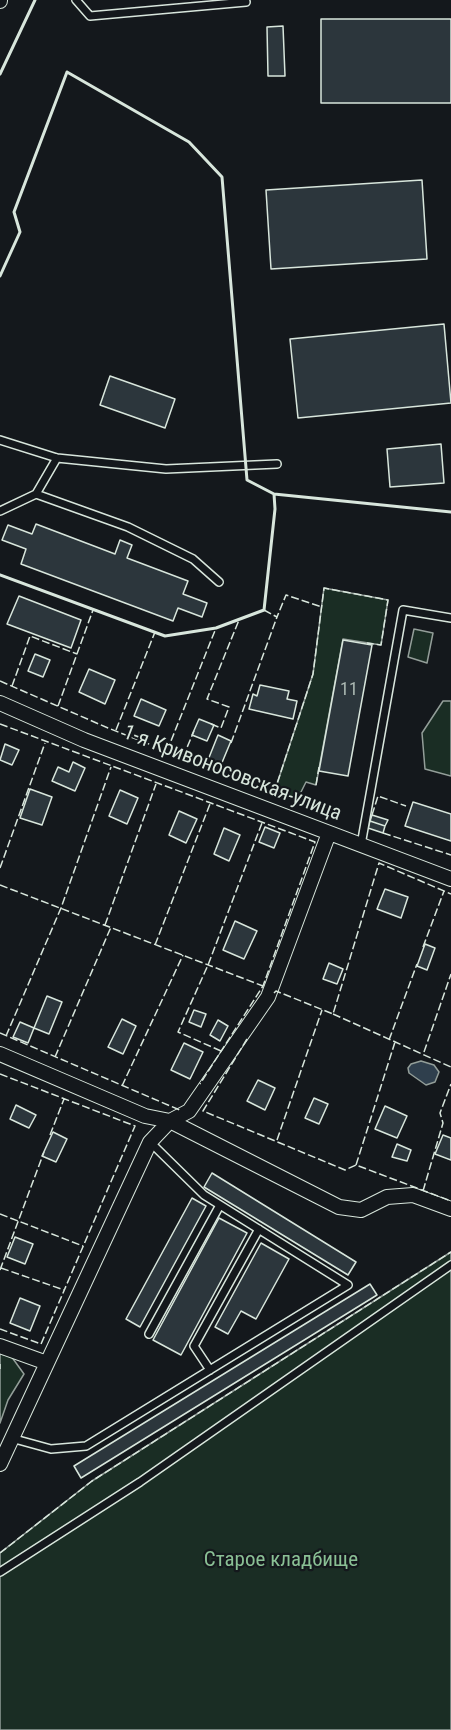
<!DOCTYPE html>
<html>
<head>
<meta charset="utf-8">
<style>
  body { margin:0 }
  canvas { display:block; background:#14181c }
</style>
</head>
<body>
<canvas width="451" height="1730"></canvas>
<script>
const g = document.querySelector('canvas').getContext('2d');
g.lineJoin = 'round';
function paint(path, color) { g.fillStyle = color; g.fill(path, 'evenodd'); }
const poly = rows => new Path2D(rows.map(r => 'M' + r).join(''));
function trace(path, color, width, dash) { g.strokeStyle = color; g.lineWidth = width; g.lineCap = dash ? 'butt' : 'round'; g.setLineDash(dash || []); g.stroke(path); }
function label(font, color, halo, rows, align = 'center') {
  g.font = font + ' "Roboto Condensed",sans-serif'; g.lineWidth = 4.5; g.setLineDash([]); g.textBaseline = 'middle'; g.strokeStyle = halo; g.fillStyle = color; for (const [text, x, y, turn = 0] of rows) {
    g.save(); g.translate(x, y); g.rotate((+turn || 0) * Math.PI / 180); g.textAlign = isNaN(turn) ? turn : align; if (halo) g.strokeText(text, 0, 0); g.fillText(text, 0, 0); g.restore();
  }
}
const green = poly([
  [324,588,388,600,381,645,343,639,316,785,306,782,298,798,274,793,313,674,324,588],
  [414,629,433,633,427,663,408,657,414,629],
  [443,701,451,701,451,776,425,769,422,733,443,701],
  [451,1252,451,1730,0,1730,0,1553,92,1481,451,1252],
  [0,1354,11,1356,24,1374,8,1400,0,1423,0,1354]
]);
const water = poly([
  [421,1061,434,1065,439,1072,435,1082,426,1085,409,1073,408,1068,411,1064,421,1061]
]);
const building = poly([
  [321,19,451,19,451,103,321,103,321,19],
  [283,26,285,76,268,76,267,27,283,26],
  [422,180,427,259,271,269,266,190,422,180],
  [444,324,451,403,298,418,290,339,444,324],
  [110,376,175,399,165,428,100,405,110,376],
  [441,444,444,483,390,487,387,449,441,444],
  [36,524,115,554,120,540,132,545,127,558,188,581,183,594,207,603,202,617,178,608,173,621,21,564,26,549,2,540,8,525,32,534,36,524],
  [19,596,81,620,71,648,7,624,19,596],
  [343,640,372,645,348,776,319,771,343,640],
  [35,654,50,660,43,677,28,671,35,654],
  [89,669,115,680,105,704,79,692,89,669],
  [260,685,289,691,287,699,297,701,293,719,249,709,253,694,257,696,260,685],
  [141,699,166,710,159,726,134,716,141,699],
  [199,719,214,725,207,741,192,735,199,719],
  [218,735,231,741,221,765,208,760,218,735],
  [5,744,19,750,12,765,0,760,5,744],
  [73,762,85,768,75,791,52,781,58,767,69,772,73,762],
  [30,789,52,797,42,825,20,818,30,789],
  [120,790,138,798,127,824,109,816,120,790],
  [413,802,451,814,451,841,405,826,413,802],
  [179,811,197,819,186,843,169,835,179,811],
  [372,815,388,820,385,826,370,821,372,815],
  [370,821,385,826,383,833,368,828,370,821],
  [265,827,280,833,274,848,259,842,265,827],
  [224,828,240,835,229,861,214,854,224,828],
  [385,889,408,897,401,918,377,909,385,889],
  [235,921,257,931,244,959,223,950,235,921],
  [425,944,435,948,427,970,417,966,425,944],
  [329,963,343,969,337,984,323,979,329,963],
  [47,996,62,1002,49,1034,34,1028,47,996],
  [194,1010,206,1014,201,1027,189,1022,194,1010],
  [122,1019,136,1026,123,1054,108,1047,122,1019],
  [218,1020,228,1026,220,1041,210,1035,218,1020],
  [20,1022,34,1028,28,1043,13,1037,20,1022],
  [184,1043,203,1052,190,1079,171,1070,184,1043],
  [258,1080,275,1088,265,1110,247,1101,258,1080],
  [314,1098,328,1104,319,1124,305,1118,314,1098],
  [16,1105,36,1115,29,1128,10,1119,16,1105],
  [385,1106,407,1116,397,1138,375,1129,385,1106],
  [53,1132,67,1139,56,1162,42,1156,53,1132],
  [443,1135,451,1138,451,1160,435,1154,443,1135],
  [397,1144,411,1150,407,1161,392,1157,397,1144],
  [212,1173,356,1262,348,1275,204,1187,212,1173],
  [192,1198,206,1206,140,1327,126,1319,192,1198],
  [219,1218,247,1233,181,1355,153,1340,219,1218],
  [15,1237,33,1244,25,1264,7,1257,15,1237],
  [261,1243,289,1259,256,1319,241,1311,228,1334,215,1327,261,1243],
  [370,1284,377,1295,81,1478,74,1466,370,1284],
  [20,1298,40,1306,30,1331,10,1323,20,1298]
]);
const lane = poly([
  [76,0,90,16,246,2],
  [0,440,57,458,166,469,277,464],
  [36,494,128,527,193,559,219,582],
  [0,511,36,494,57,458],
  [361,845,403,610,451,618],
  [149,1334,220,1205],
  [210,1370,194,1346,259,1229],
  [11,1438,51,1449,86,1446,348,1285,204,1195,150,1142],
  [0,1572,140,1482,451,1265]
]);
const street = poly([
  [0,1,0,0],
  [0,703,84,740,451,879],
  [0,1054,145,1116,170,1121,339,1207,361,1210,387,1197,413,1195,451,1209],
  [0,1346,47,1363],
  [0,1464,150,1142,170,1121,189,1111,268,997,329,833]
]);
const fence = poly([
  [264,610,277,617,286,595,322,607],
  [0,681,108,728,274,793,298,798],
  [12,686,30,636,77,654],
  [58,706,93,610],
  [0,724,315,842,263,986,200,1084],
  [211,724,221,728,229,707,207,699,239,620],
  [116,730,155,632],
  [231,743,277,617],
  [167,751,216,628],
  [183,757,194,731],
  [316,785,319,767],
  [274,793,313,674,324,588,388,600,381,645,367,643],
  [372,815,378,796,406,806],
  [383,833,451,855],
  [0,868,45,743],
  [0,885,263,986],
  [105,925,156,784],
  [155,945,210,804],
  [423,947,444,891],
  [274,993,276,991,333,1014,379,863,451,894],
  [333,1014,451,1067],
  [0,1033,182,1111],
  [6,1036,61,908,111,767],
  [247,1039,203,1111,345,1170,356,1165,451,1201],
  [389,1040,417,964],
  [221,1051,178,1032,208,965,262,823],
  [424,1052,451,974],
  [55,1057,111,927],
  [0,1074,135,1126,41,1344,0,1329],
  [122,1086,183,955],
  [50,1135,64,1099],
  [277,1140,322,1010],
  [356,1165,395,1042],
  [423,1191,443,1123,440,1113,451,1084],
  [0,1214,83,1246],
  [1,1268,64,1290],
  [0,1270,44,1152],
  [0,1364,0,1369],
  [0,1553,92,1481,451,1252]
]);
const wall = poly([
  [0,74,35,0],
  [0,276,20,232,14,212,67,72,189,142,222,177,247,480,274,494,451,512],
  [0,575,165,636,216,628,264,610,275,509,274,494]
]);
const numberNames = [
  ["11",349,690]
];
const streetNames = [
  ["1-я Кривоносовская улица",232,774,21]
];
const parkNames = [
  ["Старое кладбище",281,1561]
];
paint(green, '#1a2d24');
trace(green, '#939e99', 1.5);
paint(water, '#2f3f4d');
trace(water, '#939e99', 1.5);
paint(building, '#2c363c');
trace(building, '#d8e6dc', 1.5);
trace(lane, '#d8e6dc', 10);
trace(street, '#d8e6dc', 16);
trace(lane, '#14181c', 7);
trace(street, '#14181c', 14);
trace(fence, '#d8e6dc', 1.5, [8, 3]);
trace(wall, '#d8e6dc', 3);
label('18px', '#adbab4', null, numberNames);
label('21px', '#d8e6dc', '#14181c', streetNames);
label('21px', '#8ac095', '#14181c', parkNames);
</script>
</body>
</html>
